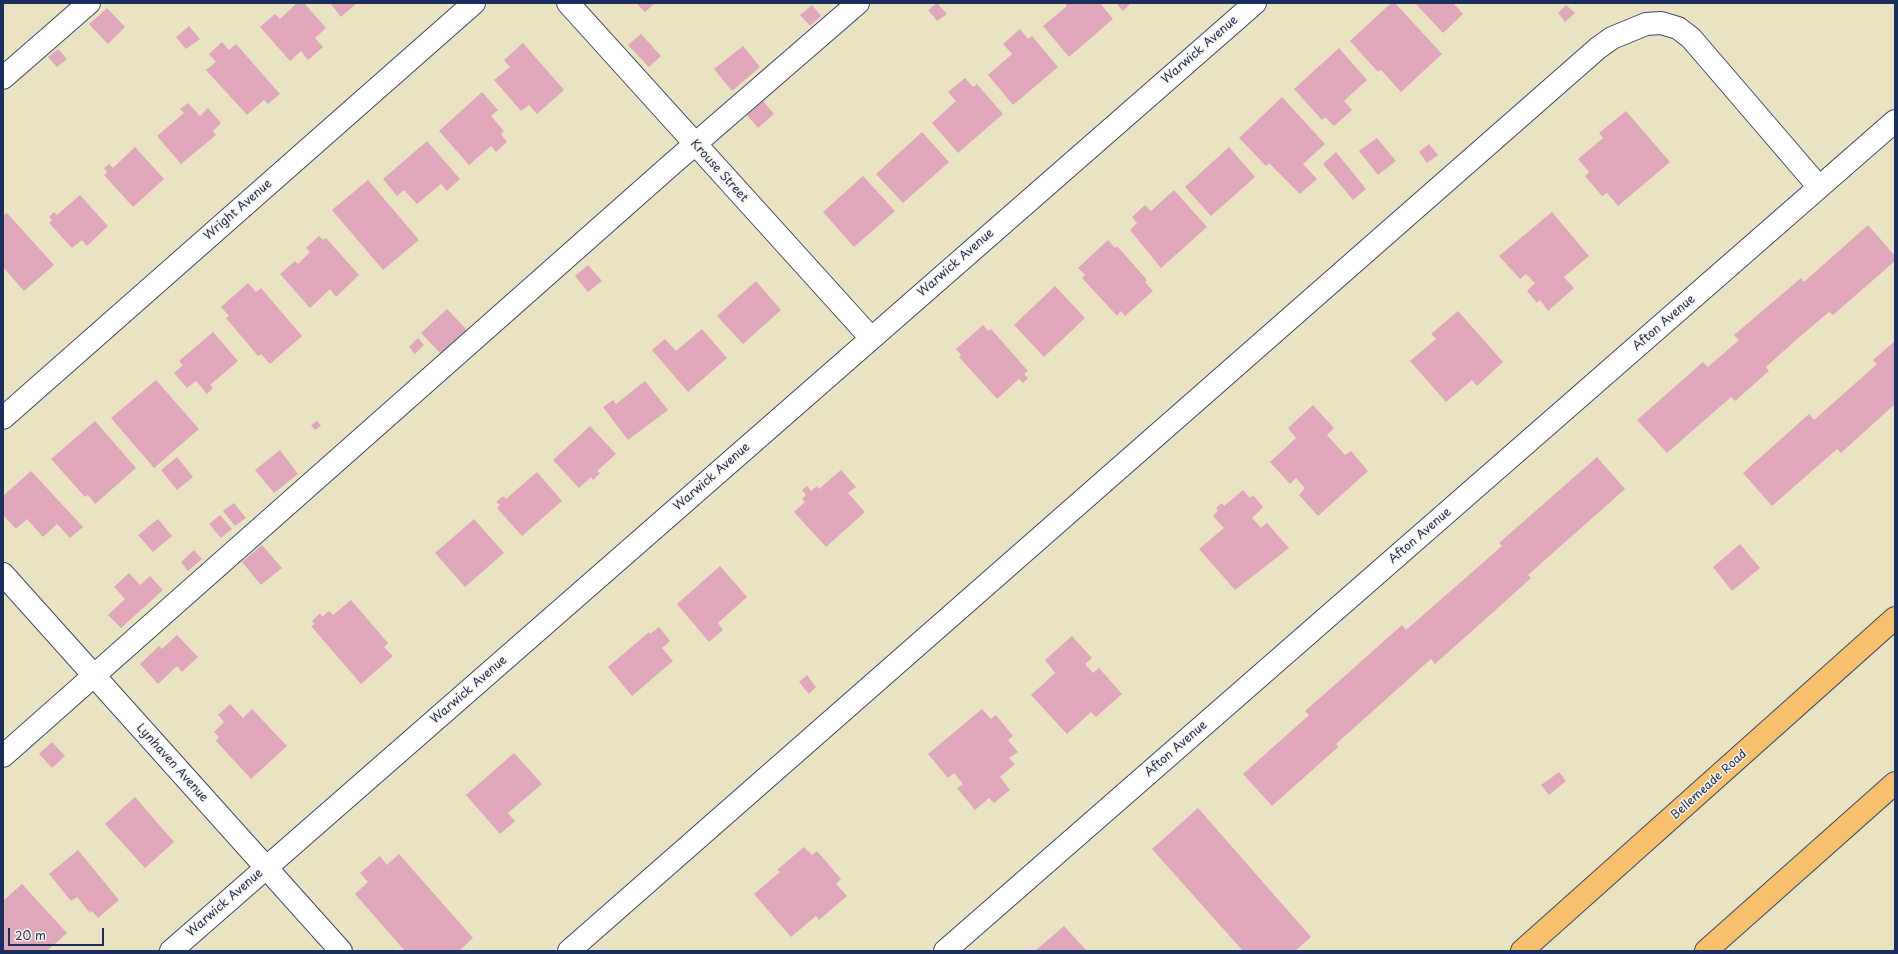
<!DOCTYPE html>
<html>
<head>
<meta charset="utf-8">
<style>
  body { margin:0 }
  #map { position:relative; width:1898px; height:954px; overflow:hidden; background:#eae3c2; font-family:"Playpen Sans",sans-serif }
  canvas { display:block }
  .frame { position:absolute; inset:0; border:4px solid #1b2f5e; pointer-events:none }
  .scale { position:absolute; left:8px; top:928px; width:96px; height:18px; box-sizing:border-box; border:2px solid #1b2f5e; border-top:0; padding-left:5px; font-size:12px; line-height:14px; white-space:nowrap; color:#1b2f5e; -webkit-text-stroke:3px #f7f3e8; paint-order:stroke }
</style>
</head>
<body>
<div id="map">
<canvas width="1898" height="954"></canvas>
<div class="frame"></div>
<div class="scale">20 m</div>
</div>
<script>
const g = document.querySelector('canvas').getContext('2d');
g.lineJoin = 'round';
function paint(path, color) { g.fillStyle = color; g.fill(path, 'evenodd'); }
const poly = rows => new Path2D(rows.map(r => 'M' + r).join(''));
function trace(path, color, width, dash) { g.strokeStyle = color; g.lineWidth = width; g.lineCap = dash ? 'butt' : 'round'; g.setLineDash(dash || []); g.stroke(path); }
function label(font, color, halo, rows, align = 'center') {
  g.font = font + ' "Playpen Sans",sans-serif'; g.lineWidth = 3; g.setLineDash([]); g.textBaseline = 'middle'; g.strokeStyle = halo; g.fillStyle = color; for (const [text, x, y, turn = 0] of rows) {
    g.save(); g.translate(x, y); g.rotate((+turn || 0) * Math.PI / 180); g.textAlign = isNaN(turn) ? turn : align; if (halo) g.strokeText(text, 0, 0); g.fillText(text, 0, 0); g.restore();
  }
}
const building = poly([
  [297,3,304,3,326,28,315,38,323,47,308,60,301,51,290,61,260,27,275,14,280,19],
  [330,3,357,3,341,17],
  [636,3,655,3,645,12],
  [937,3,947,14,937,21,928,10],
  [1065,3,1100,3,1113,19,1069,57,1043,26,1067,6],
  [1116,3,1131,3,1123,11],
  [1391,3,1395,3,1442,54,1401,92,1381,70,1378,72,1350,41],
  [1415,3,1455,3,1454,4,1463,14,1443,33],
  [812,5,821,16,810,26,800,15],
  [1566,5,1575,13,1565,22,1558,13],
  [107,8,125,27,108,44,89,24],
  [189,26,200,39,186,49,176,37],
  [1020,29,1028,39,1032,36,1058,67,1013,105,988,75,1012,54,1003,44],
  [641,34,661,56,649,67,628,45],
  [222,42,229,50,236,44,280,94,268,104,264,100,247,115,206,70,216,62,209,54],
  [523,43,564,90,537,114,529,105,521,111,494,80,510,67,504,60],
  [743,46,760,67,732,91,714,69],
  [1339,48,1367,80,1344,101,1352,110,1334,126,1325,117,1322,120,1294,89],
  [58,49,67,59,57,67,48,57],
  [965,78,973,87,977,84,1003,114,958,153,932,123,956,101,948,92],
  [482,92,498,110,491,116,504,131,501,134,507,142,496,152,491,146,469,165,439,131],
  [1282,97,1325,144,1303,164,1317,179,1300,194,1269,163,1266,166,1239,138],
  [763,101,774,114,758,128,747,115],
  [188,103,200,116,208,108,221,123,213,131,216,135,181,164,157,136,184,113,180,109],
  [1626,111,1670,162,1618,206,1607,193,1602,196,1585,176,1589,172,1578,159,1603,138,1599,133],
  [922,132,949,162,903,203,876,174],
  [1377,138,1396,161,1378,175,1359,151],
  [427,141,460,179,447,191,441,184,417,204,404,190,397,196,383,179],
  [1429,144,1438,155,1427,163,1419,152],
  [135,147,164,179,133,207,104,175,107,172,104,168,109,164,113,168],
  [1229,147,1255,177,1211,216,1185,187],
  [1336,152,1366,189,1353,200,1323,164],
  [863,176,895,211,854,247,823,212],
  [368,180,419,240,383,270,332,210],
  [1174,190,1207,227,1161,268,1130,230,1137,223,1132,217,1145,205,1151,211],
  [80,195,108,226,87,246,82,240,72,248,49,223,52,220,49,217,54,212,57,215],
  [1552,212,1589,256,1564,277,1574,288,1548,311,1540,300,1537,303,1527,291,1535,283,1526,274,1520,279,1499,256],
  [7,213,54,265,24,291,3,267,3,216],
  [1868,225,1895,256,1895,261,1833,315,1829,312,1797,339,1766,367,1769,371,1735,401,1731,397,1667,453,1637,420,1703,362,1708,367,1739,340,1734,335,1801,278,1804,282],
  [319,236,323,240,326,238,359,275,336,297,330,289,310,308,280,274,295,261,298,264,310,252,306,248],
  [1108,240,1115,248,1117,246,1147,280,1145,282,1153,291,1125,316,1121,311,1117,316,1082,278,1085,275,1078,268],
  [588,265,602,281,588,292,575,276],
  [756,281,781,310,743,344,717,316],
  [248,283,256,292,261,288,302,336,270,364,261,354,258,356,226,318,229,316,221,307],
  [1055,286,1085,318,1044,357,1014,325],
  [447,309,467,330,441,354,421,333],
  [1458,311,1503,362,1477,386,1472,380,1446,402,1410,361,1436,339,1431,334],
  [983,325,988,331,991,329,1028,371,1024,374,1028,378,1023,383,1019,379,997,399,959,357,961,355,956,349],
  [702,329,727,358,688,392,652,350,665,339,676,351],
  [213,332,238,361,210,385,213,388,207,394,196,381,187,388,174,373,183,365,179,361],
  [418,338,424,345,415,354,409,347],
  [1895,341,1895,404,1841,453,1837,449,1772,506,1743,473,1809,414,1814,420,1877,364,1873,360],
  [156,380,199,429,154,468,111,418],
  [645,381,668,410,628,440,603,407,613,400,616,404],
  [1313,405,1334,428,1327,435,1345,455,1351,451,1368,471,1318,516,1299,495,1305,488,1296,478,1290,484,1270,462,1296,438,1288,428],
  [95,421,136,468,95,504,88,495,85,497,51,459],
  [317,421,321,426,315,430,311,425],
  [590,426,616,454,597,471,600,473,593,480,591,477,579,488,553,460],
  [280,450,298,474,274,493,255,470],
  [177,457,193,477,177,490,161,470],
  [1597,457,1625,489,1528,575,1531,578,1500,606,1435,664,1431,659,1336,744,1338,746,1337,748,1272,806,1243,774,1309,715,1305,711,1338,682,1402,625,1406,630,1502,546,1499,543],
  [841,470,856,487,848,493,865,512,826,547,794,512,805,502,802,499,806,495,802,490,807,486,811,491,817,486,819,489],
  [31,471,83,527,70,538,57,524,43,537,27,519,16,529,3,515,3,496],
  [537,472,562,501,522,536,497,508,500,505,496,502,503,496,506,499],
  [1243,490,1250,498,1253,495,1263,507,1252,518,1261,528,1267,523,1289,548,1235,590,1199,549,1224,528,1213,516,1218,511,1216,508,1222,503,1224,506],
  [234,503,246,518,235,526,223,511],
  [220,515,232,529,221,538,209,524],
  [158,519,172,536,153,552,138,535],
  [474,519,504,553,465,587,435,553],
  [1740,544,1760,568,1732,591,1713,567],
  [262,545,282,568,261,585,242,562],
  [194,550,202,559,188,571,181,562],
  [720,566,747,597,718,623,723,630,709,642,677,604],
  [129,573,140,585,150,576,163,590,121,628,108,615,125,599,114,587],
  [351,600,388,643,384,647,393,656,361,684,311,626,315,624,312,621,320,613,322,617,329,611,333,615],
  [659,627,670,641,662,648,673,661,632,696,608,667,649,632,650,634],
  [177,635,198,657,182,672,177,666,158,684,140,664,159,646,162,649],
  [1072,636,1092,658,1085,664,1093,673,1099,668,1122,694,1096,717,1091,712,1067,734,1031,695,1055,673,1045,660],
  [807,675,816,687,809,694,799,682],
  [230,704,243,718,252,709,287,746,251,779,216,741,219,737,214,732,224,722,218,715],
  [982,709,991,719,996,715,1013,736,1008,740,1018,752,1009,758,1015,764,1000,777,1010,790,994,803,989,798,975,810,957,788,963,784,954,773,948,778,928,754],
  [52,742,65,756,52,768,39,754],
  [514,753,542,784,508,813,515,821,500,834,466,795],
  [1559,772,1566,781,1549,795,1541,785],
  [135,797,174,842,145,868,105,824],
  [1198,808,1311,937,1295,951,1243,951,1152,849],
  [804,847,812,855,817,851,841,879,836,884,847,896,819,920,816,916,791,937,754,894,780,872,777,870],
  [78,850,119,900,98,918,92,911,90,913,77,897,71,901,49,874],
  [399,854,473,938,459,951,405,951,355,894,368,882,360,873,380,856,387,865],
  [22,884,67,933,47,951,3,950,3,901],
  [1064,926,1087,951,1035,951]
]);
const minor = poly([
  [568,3,871,338],
  [3,78,89,3],
  [3,418,474,3],
  [3,574,341,951],
  [3,756,672,164,858,3],
  [171,951,1255,3],
  [569,951,1598,48,1612,38,1646,24,1661,23,1678,28,1691,38,1819,187],
  [945,951,1895,121]
]);
const major = poly([
  [1522,951,1895,618],
  [1706,951,1895,783]
]);
const streetNames = [
  ["Warwick Avenue",1200,50,-41],
  ["Krouse Street",719,171,48],
  ["Wright Avenue",238,210,-41],
  ["Warwick Avenue",956,263,-41],
  ["Afton Avenue",1664,323,-41],
  ["Warwick Avenue",712,477,-41],
  ["Afton Avenue",1420,536,-41],
  ["Warwick Avenue",469,690,-41],
  ["Afton Avenue",1176,749,-41],
  ["Lynhaven Avenue",172,763,48],
  ["Bellemeade Road",1709,785,-42],
  ["Warwick Avenue",225,903,-41]
];
paint(building, '#e0a7bb');
trace(minor, '#3a4a6d', 24);
trace(major, '#3a4a6d', 24);
trace(minor, '#fff', 22);
trace(major, '#f7c06c', 22);
label('12px', '#1b2f5e', '#f7f3e8', streetNames);
</script>
</body>
</html>
